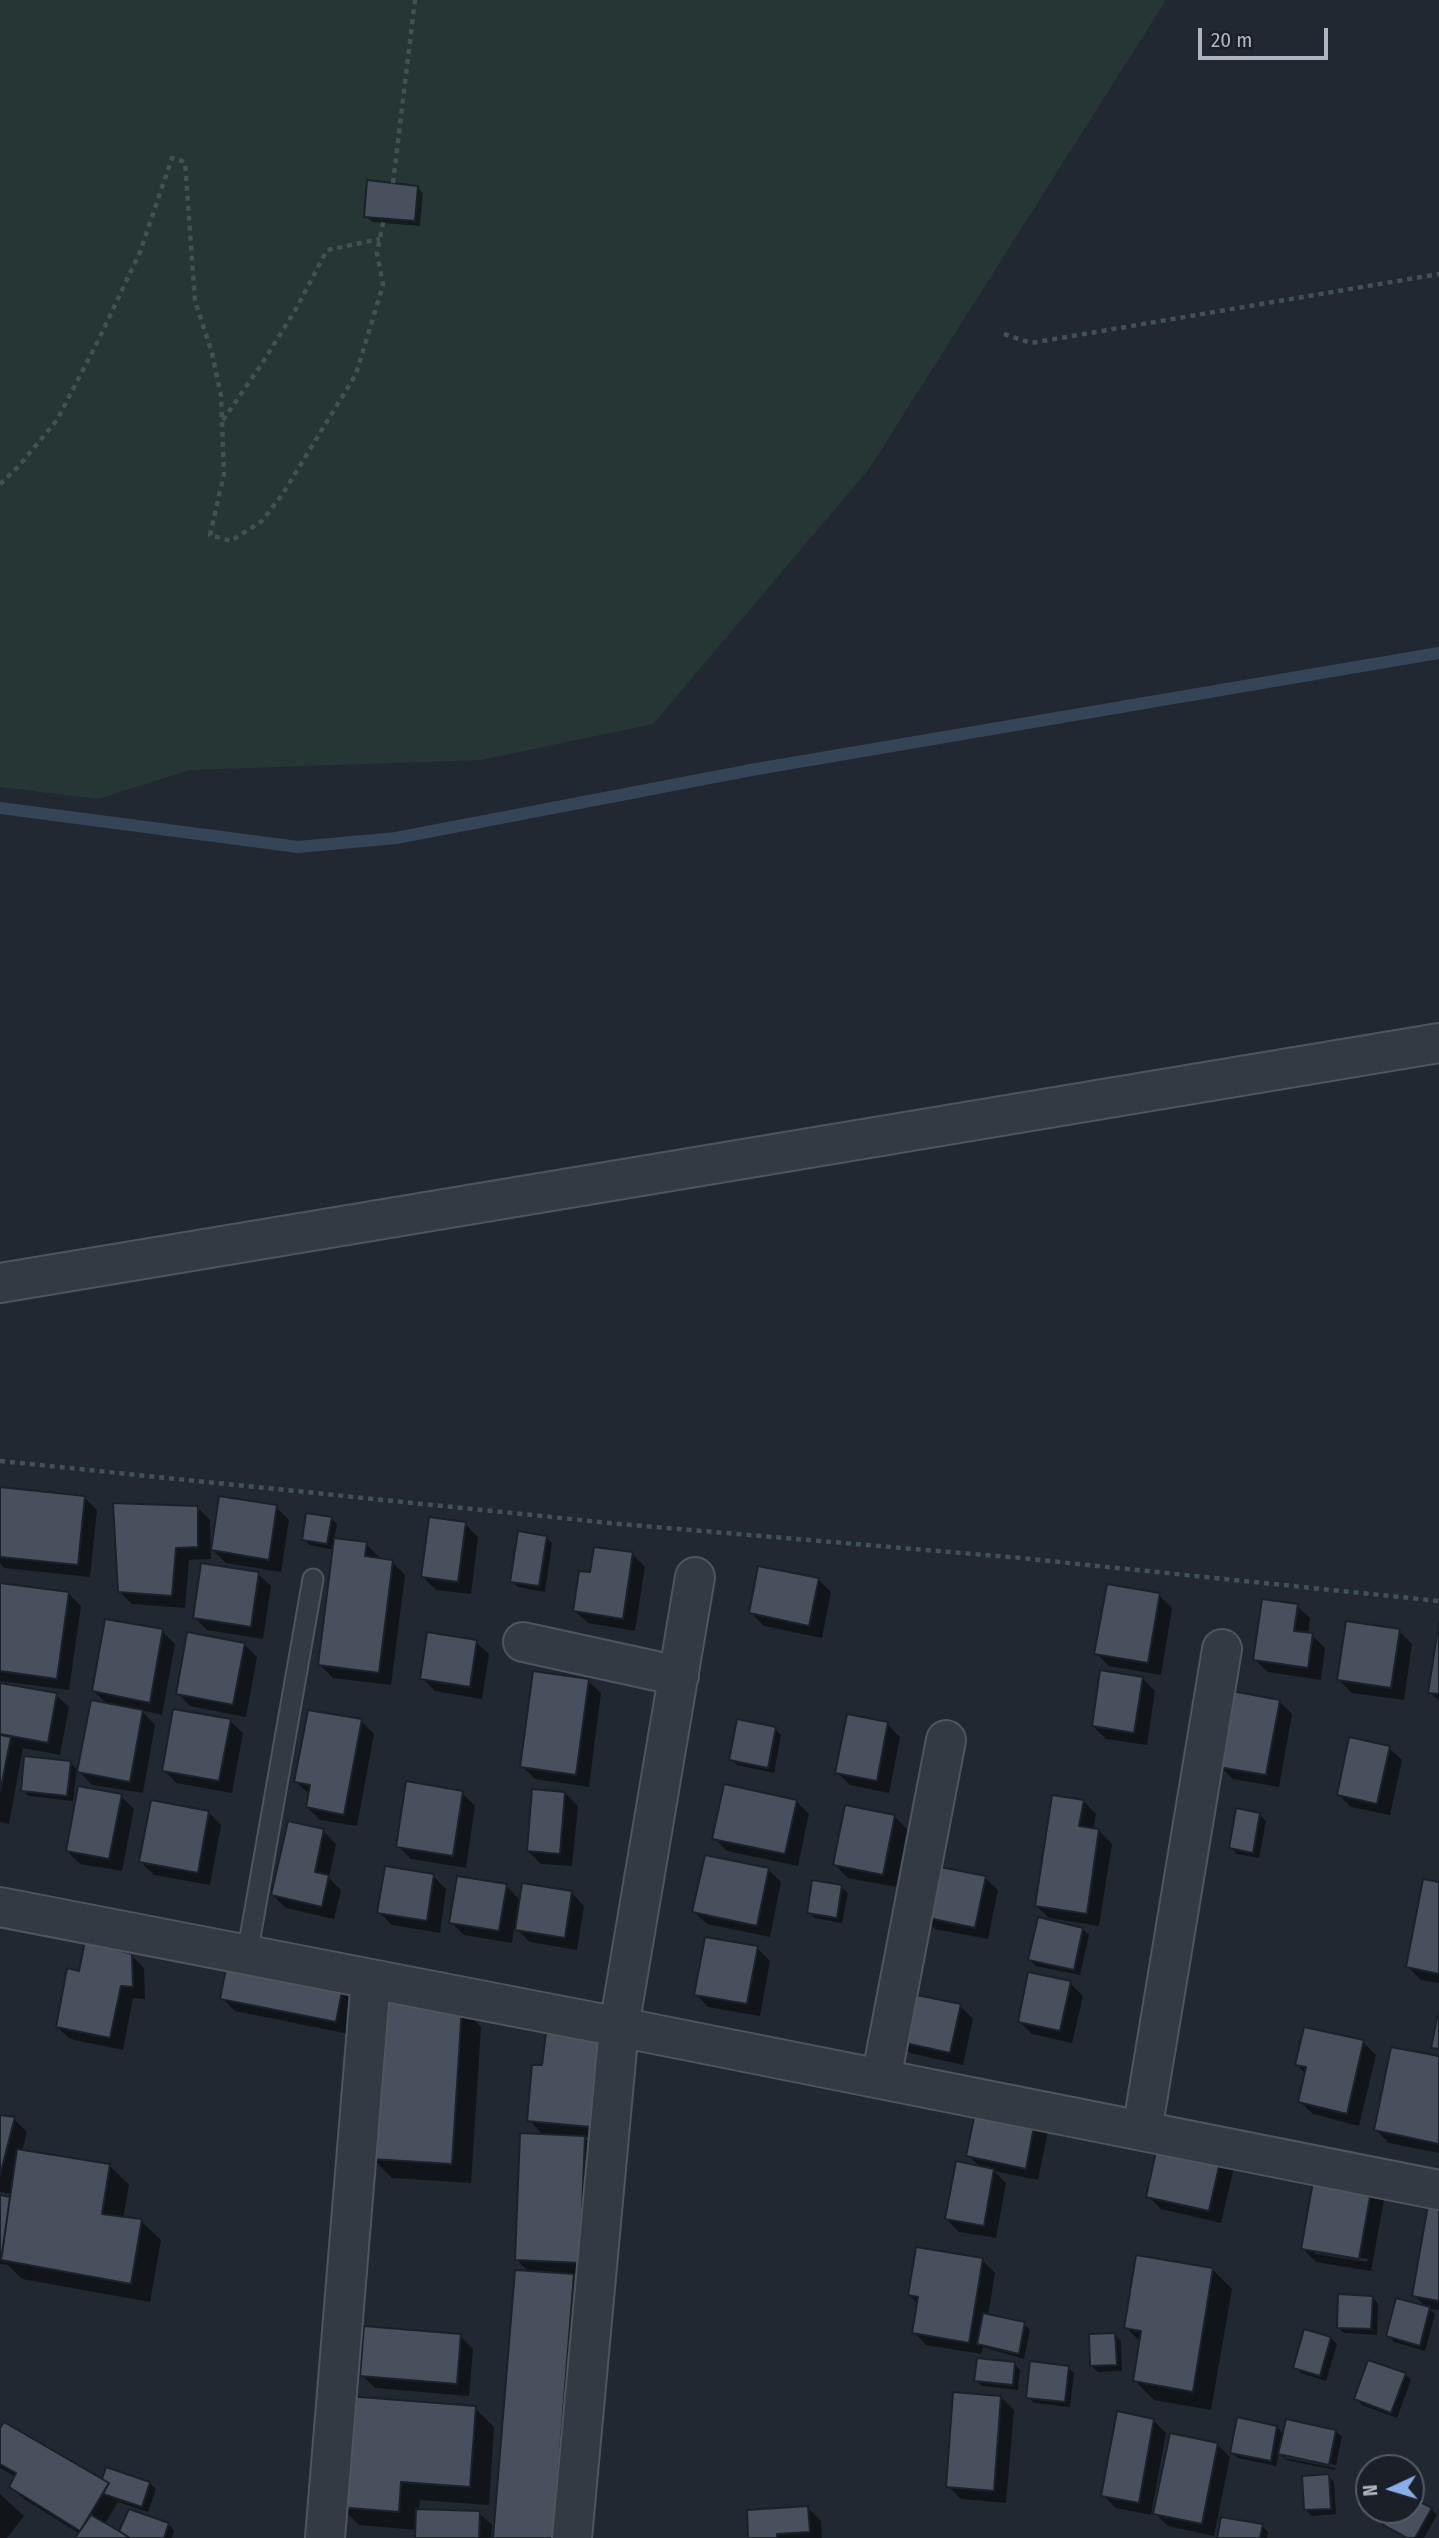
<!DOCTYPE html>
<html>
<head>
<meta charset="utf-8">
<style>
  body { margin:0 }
  #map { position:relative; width:1439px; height:2538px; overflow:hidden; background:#212832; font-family:"Fira Sans Condensed",sans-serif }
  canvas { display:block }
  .north { position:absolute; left:1355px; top:2454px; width:70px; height:70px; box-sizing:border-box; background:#1a1f28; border:2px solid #555b65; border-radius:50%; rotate:266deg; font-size:19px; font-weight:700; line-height:28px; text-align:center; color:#aeb5c0 }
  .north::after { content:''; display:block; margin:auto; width:24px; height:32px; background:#89afea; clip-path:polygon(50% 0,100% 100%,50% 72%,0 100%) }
  .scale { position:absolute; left:1198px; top:28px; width:130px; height:32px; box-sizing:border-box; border:4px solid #aeb5c0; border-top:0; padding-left:9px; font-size:21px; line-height:24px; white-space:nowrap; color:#aeb5c0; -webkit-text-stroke:5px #1a1f28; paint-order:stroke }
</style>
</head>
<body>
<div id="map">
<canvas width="1439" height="2538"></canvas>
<div class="north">N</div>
<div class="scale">20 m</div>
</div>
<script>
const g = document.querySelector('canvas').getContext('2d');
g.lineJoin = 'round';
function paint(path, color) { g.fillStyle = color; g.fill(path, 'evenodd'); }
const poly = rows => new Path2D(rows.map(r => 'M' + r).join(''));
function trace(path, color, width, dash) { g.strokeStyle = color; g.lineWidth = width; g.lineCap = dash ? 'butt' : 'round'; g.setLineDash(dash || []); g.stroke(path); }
const green = poly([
  [0,0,1166,0,869,469,653,724,481,760,190,770,98,799,0,787]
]);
const shadow = poly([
  [417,187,423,193,420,226,372,222,366,216],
  [0,1488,84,1497,97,1510,90,1577,4,1568,0,1563],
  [197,1507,210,1520,211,1559,189,1560,185,1608,132,1604,119,1591],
  [276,1507,289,1520,281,1572,226,1563,213,1550],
  [331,1518,337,1524,334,1540,366,1544,379,1557,378,1560,392,1562,405,1575,391,1685,333,1678,320,1665,334,1550,310,1545,304,1539],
  [465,1524,478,1537,471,1594,436,1590,423,1577],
  [546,1537,552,1543,545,1592,518,1587,512,1581],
  [632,1554,645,1567,635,1631,588,1623,575,1611,592,1574],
  [258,1574,271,1586,263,1639,207,1630,194,1617],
  [818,1579,831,1592,822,1638,764,1626,751,1613],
  [0,1584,68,1593,81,1606,69,1690,0,1681],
  [1159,1595,1172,1608,1161,1675,1109,1666,1096,1653],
  [1297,1606,1310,1618,1308,1634,1312,1635,1325,1648,1321,1680,1268,1672,1255,1660],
  [162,1631,175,1644,162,1715,141,1710,155,1725,143,1793,92,1785,77,1769,73,1801,29,1796,23,1790,71,1763,79,1772,108,1705,93,1690],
  [1399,1631,1412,1644,1404,1700,1352,1693,1339,1680],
  [1439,1633,1439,1701,1430,1692],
  [476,1642,489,1654,482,1699,435,1691,422,1678],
  [244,1644,257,1657,246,1717,190,1706,178,1693],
  [1142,1678,1155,1691,1147,1745,1106,1739,1093,1726],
  [588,1681,601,1693,589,1787,535,1779,522,1766],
  [0,1684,56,1695,69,1707,60,1755,23,1748,9,1824,0,1822],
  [1280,1702,1292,1714,1279,1787,1233,1779,1220,1766],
  [230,1721,243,1733,232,1793,176,1783,164,1770],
  [361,1721,374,1734,357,1826,320,1820,307,1807,310,1795,296,1782],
  [887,1724,900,1737,889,1793,850,1785,837,1772],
  [775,1729,781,1735,774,1773,737,1765,731,1759],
  [1389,1748,1402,1760,1390,1815,1351,1807,1338,1794],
  [462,1793,475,1806,466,1868,411,1859,398,1846],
  [565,1793,578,1806,572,1866,541,1864,528,1851],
  [121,1796,134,1809,122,1871,80,1864,67,1851],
  [796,1801,809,1814,798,1866,727,1851,714,1838],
  [1083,1801,1096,1814,1093,1830,1099,1831,1112,1844,1099,1926,1049,1918,1036,1906],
  [208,1812,221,1825,210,1885,154,1875,141,1862],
  [1260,1815,1266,1821,1259,1858,1237,1854,1231,1847],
  [894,1816,907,1829,896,1887,848,1878,835,1865],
  [323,1831,336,1844,329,1878,341,1890,334,1919,286,1908,273,1895],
  [769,1870,781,1882,770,1937,707,1924,694,1912],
  [433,1876,446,1889,440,1933,392,1925,379,1912],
  [985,1878,998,1890,988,1939,935,1929,922,1916],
  [1439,1884,1439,1983,1421,1980,1408,1967],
  [506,1886,521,1901,572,1893,584,1906,577,1950,530,1942,514,1927,512,1943,464,1935,451,1922],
  [841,1887,848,1893,842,1923,815,1918,809,1912],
  [1083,1929,1089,1935,1080,1975,1036,1966,1030,1960],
  [757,1948,770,1961,760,2016,708,2007,696,1994],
  [131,1955,144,1968,145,1999,133,1998,123,2050,70,2039,57,2027,80,1973],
  [1070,1983,1083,1996,1072,2043,1032,2034,1019,2021],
  [342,1988,355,2001,349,2034,235,2011,222,1998],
  [960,2006,973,2019,963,2065,910,2053,897,2040],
  [461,2007,481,2027,471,2183,392,2178,373,2159],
  [599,2031,602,2139,584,2137,597,2150,592,2275,572,2275,593,2295,573,2538,495,2538,530,2273,517,2260,544,2136,529,2120,543,2067],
  [1363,2042,1376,2055,1359,2126,1313,2114,1300,2102,1306,2074,1297,2065],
  [1439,2058,1439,2153,1389,2143,1376,2130],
  [978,2105,1048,2131,1038,2180,994,2171,1006,2183,996,2238,959,2232,946,2219,980,2167,968,2155],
  [0,2117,14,2119,27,2132,22,2152,109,2165,129,2185,123,2219,141,2221,161,2240,150,2302,22,2279,8,2265,0,2264,0,2255,10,2256,0,2251,0,2197,11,2199,12,2194,0,2192],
  [1222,2154,1234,2167,1221,2223,1161,2209,1148,2196],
  [1316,2172,1385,2195,1371,2271,1316,2262,1303,2249],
  [1315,2250,1368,2259,1367,2262,1315,2254],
  [1439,2209,1439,2310,1429,2309,1435,2314,1425,2351,1394,2342,1388,2336,1427,2308,1414,2295],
  [982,2260,995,2273,988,2316,1024,2324,1030,2330,1024,2359,983,2347,981,2354,926,2345,914,2332,918,2304,909,2295],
  [1213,2270,1232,2289,1211,2410,1154,2400,1135,2381,1141,2342,1126,2328],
  [1372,2297,1378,2304,1377,2335,1344,2333,1338,2327],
  [1115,2335,1121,2341,1122,2371,1098,2372,1092,2366],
  [460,2336,473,2349,469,2396,375,2388,362,2375],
  [1331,2338,1337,2344,1326,2381,1301,2373,1295,2367],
  [1014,2364,1020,2370,1018,2390,982,2386,976,2380],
  [1068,2367,1074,2373,1070,2407,1034,2403,1028,2397],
  [1405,2374,1411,2380,1397,2418,1362,2405,1356,2399],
  [1001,2397,1014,2410,1006,2503,961,2499,948,2486],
  [475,2408,494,2427,489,2505,420,2500,419,2511,479,2513,492,2525,491,2538,416,2538,417,2530,359,2525,340,2506],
  [1153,2420,1166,2433,1151,2515,1116,2508,1103,2495],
  [1277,2427,1284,2435,1336,2431,1342,2437,1336,2465,1284,2454,1284,2458,1335,2468,1335,2470,1286,2460,1279,2453,1276,2466,1238,2458,1232,2452],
  [0,2431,103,2482,150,2483,156,2489,148,2512,118,2502,104,2525,126,2538,77,2538,80,2534,24,2499,11,2486,16,2477,0,2468],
  [1218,2445,1230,2457,1214,2536,1168,2526,1155,2513],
  [1328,2476,1334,2482,1336,2514,1312,2516,1306,2510],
  [0,2494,24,2516,7,2538,0,2538],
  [1411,2499,1431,2509,1437,2515,1424,2538,1405,2538,1385,2524,1394,2510,1411,2510],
  [808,2508,821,2521,822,2538,750,2538],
  [168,2524,174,2530,172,2538,126,2538],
  [1262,2526,1268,2532,1267,2538,1219,2538]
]);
const stream = poly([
  [0,808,298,847,396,838,751,770,1439,653]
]);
const building = poly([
  [367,180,418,186,415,221,364,217,367,180],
  [0,1487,85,1496,78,1565,0,1557,0,1487],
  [219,1496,277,1505,269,1560,211,1550,219,1496],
  [113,1503,198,1506,198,1547,176,1548,172,1596,118,1592,113,1503],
  [306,1513,332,1517,327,1544,302,1540,306,1513],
  [429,1517,466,1522,458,1582,421,1577,429,1517],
  [518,1531,547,1536,539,1586,510,1582,518,1531],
  [334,1538,367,1542,365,1556,393,1560,379,1673,318,1665,334,1538],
  [594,1547,633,1552,623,1619,573,1611,579,1571,590,1572,594,1547],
  [201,1563,259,1572,251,1627,193,1618,201,1563],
  [758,1566,819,1578,809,1626,749,1613,758,1566],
  [0,1583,69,1592,57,1679,0,1671,0,1583],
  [1107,1584,1160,1593,1148,1663,1094,1654,1107,1584],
  [1262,1599,1298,1604,1294,1631,1313,1633,1308,1668,1253,1660,1262,1599],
  [105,1619,163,1629,150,1703,92,1691,105,1619],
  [1346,1621,1400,1629,1391,1688,1337,1680,1346,1621],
  [1439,1622,1439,1694,1428,1693,1439,1622],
  [187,1632,245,1643,233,1705,176,1694,187,1632],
  [427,1632,477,1640,470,1687,420,1679,427,1632],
  [1100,1670,1143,1677,1134,1733,1092,1726,1100,1670],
  [533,1671,589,1679,576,1775,520,1767,533,1671],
  [0,1683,57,1693,48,1743,0,1734,0,1683],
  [1232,1691,1280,1700,1266,1775,1218,1767,1232,1691],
  [91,1700,143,1710,130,1782,77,1772,91,1700],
  [173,1709,231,1719,219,1781,162,1771,173,1709],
  [308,1710,362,1719,344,1815,306,1807,310,1785,294,1782,308,1710],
  [847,1714,888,1722,877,1781,835,1773,847,1714],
  [737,1719,776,1727,768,1768,729,1760,737,1719],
  [0,1735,11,1737,0,1792,0,1735],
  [1349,1737,1390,1746,1377,1804,1337,1795,1349,1737],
  [24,1756,71,1761,67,1796,21,1791,24,1756],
  [406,1781,463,1791,453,1856,396,1847,406,1781],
  [724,1784,797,1800,785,1854,712,1839,724,1784],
  [78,1786,122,1794,109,1859,66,1851,78,1786],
  [532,1789,565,1792,560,1854,527,1851,532,1789],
  [1052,1795,1084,1800,1079,1826,1099,1829,1087,1914,1035,1906,1052,1795],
  [151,1800,209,1811,198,1873,139,1862,151,1800],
  [845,1805,895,1815,883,1875,833,1865,845,1805],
  [1236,1808,1260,1813,1253,1853,1229,1848,1236,1808],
  [288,1821,324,1829,315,1872,329,1875,322,1907,271,1895,288,1821],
  [705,1855,769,1868,757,1926,692,1912,705,1855],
  [930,1865,986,1876,975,1928,920,1916,930,1865],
  [385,1866,434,1874,427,1921,377,1913,385,1866],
  [457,1876,507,1884,499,1931,449,1923,457,1876],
  [1423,1879,1439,1882,1439,1974,1406,1967,1423,1879],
  [812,1880,842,1885,837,1918,807,1913,812,1880],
  [522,1883,572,1891,565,1938,515,1930,522,1883],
  [1038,1917,1083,1928,1074,1970,1028,1960,1038,1917],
  [705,1937,758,1946,747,2004,694,1995,705,1937],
  [85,1941,132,1954,133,1987,121,1986,110,2038,56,2027,67,1968,79,1971,85,1941],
  [227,1963,343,1986,336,2022,220,1999,227,1963],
  [1028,1972,1071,1981,1060,2031,1018,2022,1028,1972],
  [907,1993,961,2004,950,2053,896,2041,907,1993],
  [380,2000,462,2006,452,2164,371,2159,380,2000],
  [1438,2013,1439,2013,1439,2049,1431,2048,1438,2013],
  [547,2024,600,2029,590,2127,527,2121,532,2065,542,2065,547,2024],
  [1304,2027,1364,2040,1347,2114,1298,2102,1306,2067,1295,2065,1304,2027],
  [1391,2047,1439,2056,1439,2144,1374,2130,1391,2047],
  [977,2103,1036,2116,1026,2169,966,2156,977,2103],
  [0,2115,15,2117,0,2175,0,2115],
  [520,2133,585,2136,580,2263,515,2260,520,2133],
  [1159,2138,1222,2153,1209,2211,1146,2197,1159,2138],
  [17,2149,110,2164,102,2214,142,2219,131,2284,1,2260,17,2149],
  [956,2161,994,2169,984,2226,945,2219,956,2161],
  [1315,2170,1373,2180,1359,2259,1301,2249,1315,2170],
  [0,2195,10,2197,2,2254,0,2253,0,2195],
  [1428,2205,1439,2207,1439,2301,1412,2296,1428,2205],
  [916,2247,983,2258,969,2343,912,2333,918,2297,908,2295,916,2247],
  [1136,2255,1213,2268,1193,2392,1133,2381,1141,2331,1124,2328,1136,2255],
  [515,2270,574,2274,553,2538,493,2538,515,2270],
  [1338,2294,1373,2296,1371,2329,1337,2328,1338,2294],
  [1396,2298,1430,2307,1420,2346,1386,2336,1396,2298],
  [983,2313,1025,2322,1019,2354,977,2344,983,2313],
  [364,2326,461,2334,457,2384,360,2376,364,2326],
  [1304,2329,1331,2337,1320,2376,1293,2368,1304,2329],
  [1115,2333,1117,2365,1090,2366,1089,2334,1115,2333],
  [977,2358,1015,2362,1013,2385,974,2381,977,2358],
  [1368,2360,1406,2373,1391,2413,1354,2399,1368,2360],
  [1030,2361,1069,2366,1065,2402,1026,2398,1030,2361],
  [953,2392,1001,2396,994,2491,946,2487,953,2392],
  [347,2396,476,2406,470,2487,401,2482,399,2512,338,2507,347,2396],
  [1117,2411,1154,2419,1139,2503,1101,2496,1117,2411],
  [1237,2417,1277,2426,1271,2461,1230,2453,1237,2417],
  [1286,2419,1336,2430,1329,2465,1278,2454,1286,2419],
  [4,2422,109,2483,80,2531,9,2487,16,2473,0,2464,0,2428,4,2422],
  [1170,2433,1218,2443,1202,2524,1153,2514,1170,2433],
  [106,2467,150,2482,142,2507,103,2494,109,2483,102,2479,106,2467],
  [1329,2474,1331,2509,1304,2510,1302,2476,1329,2474],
  [1411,2497,1432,2508,1415,2538,1407,2538,1383,2525,1392,2510,1411,2510,1411,2497],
  [808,2506,810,2532,777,2534,777,2538,748,2538,747,2510,808,2506],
  [129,2509,169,2523,164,2538,130,2538,119,2531,129,2509],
  [416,2509,480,2511,479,2538,415,2538,416,2509],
  [91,2515,119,2531,130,2538,75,2538,91,2515],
  [1221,2517,1263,2524,1260,2538,1217,2538,1221,2517]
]);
const path = poly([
  [393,183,415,0],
  [1004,334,1031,343,1439,274],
  [223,420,261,365,296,309,327,250,380,239],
  [0,484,18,467,57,420,98,341,140,252,172,158,185,162,195,301,212,353,221,396,224,474,210,535,231,541,262,521,282,495,356,374,383,285,377,253,384,218],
  [0,1461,620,1524,1020,1558,1439,1601]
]);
const lane = poly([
  [247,1955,313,1579]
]);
const street = poly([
  [0,1283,1439,1043],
  [523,1642,679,1676],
  [0,1907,619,2027,1439,2190],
  [881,2079,946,1740],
  [1142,2131,1222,1649],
  [325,2538,371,1979],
  [572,2538,619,2027,695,1577]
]);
paint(green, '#263635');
paint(shadow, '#0007');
trace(stream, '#364458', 12);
paint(building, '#47505c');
trace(building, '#1b212a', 2);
trace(lane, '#4e555e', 23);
trace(street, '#4e555e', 42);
trace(path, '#425153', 4.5, [5, 5]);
trace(lane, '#343a43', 19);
trace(street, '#343a43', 38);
</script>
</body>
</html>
